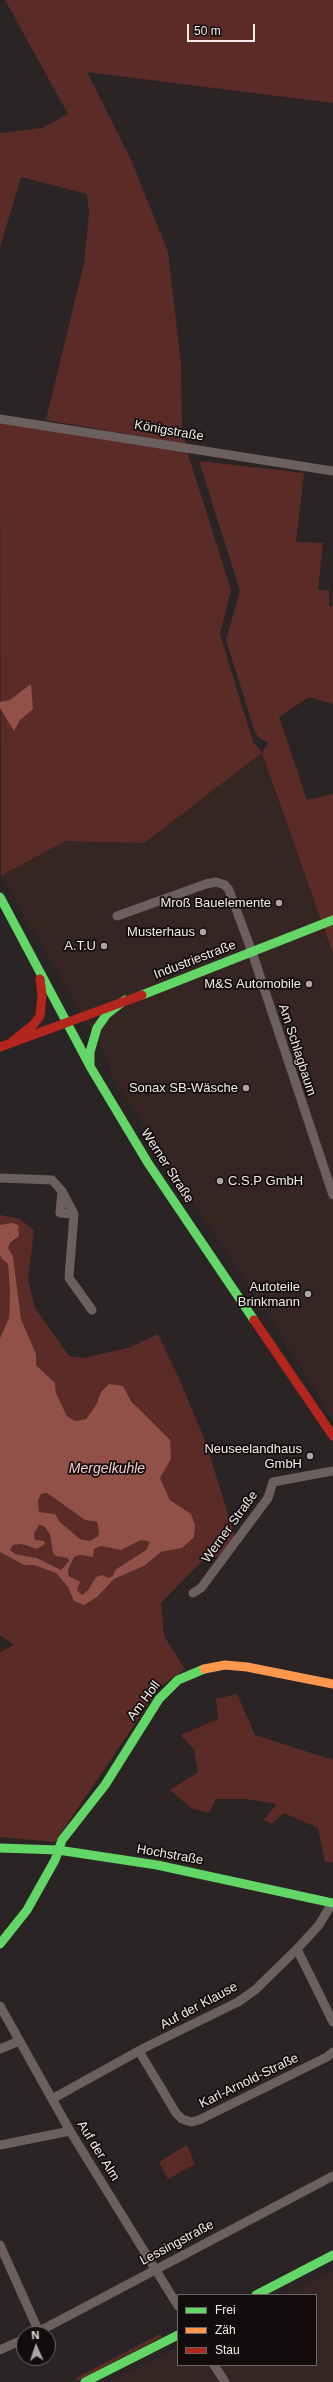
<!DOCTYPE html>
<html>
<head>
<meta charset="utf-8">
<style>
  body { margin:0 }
  #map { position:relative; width:333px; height:2382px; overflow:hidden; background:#2a2424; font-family:Helvetica,sans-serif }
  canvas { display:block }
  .legend { position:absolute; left:177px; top:2294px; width:140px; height:72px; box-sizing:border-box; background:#120d0c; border:1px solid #6c6665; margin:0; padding:5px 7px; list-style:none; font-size:12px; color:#f3ebea }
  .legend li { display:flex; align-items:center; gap:8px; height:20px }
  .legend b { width:20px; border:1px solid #6c6665 }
  .north { position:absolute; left:16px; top:2326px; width:40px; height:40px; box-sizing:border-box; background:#120d0c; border:1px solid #6c6665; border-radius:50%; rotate:357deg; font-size:11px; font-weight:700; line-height:16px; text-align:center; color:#f3ebea }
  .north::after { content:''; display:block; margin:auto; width:14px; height:18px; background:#ada5a5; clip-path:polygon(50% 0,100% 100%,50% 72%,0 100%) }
  .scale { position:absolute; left:187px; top:24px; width:68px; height:18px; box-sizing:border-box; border:2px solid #f3ebea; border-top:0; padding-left:5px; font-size:12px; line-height:14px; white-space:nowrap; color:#f3ebea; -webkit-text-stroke:3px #120d0c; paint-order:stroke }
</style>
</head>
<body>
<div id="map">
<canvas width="333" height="2382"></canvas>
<ul class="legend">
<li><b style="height:5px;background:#63d668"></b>Frei</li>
<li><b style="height:5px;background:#ff974d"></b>Zäh</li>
<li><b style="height:5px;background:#b3261e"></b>Stau</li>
</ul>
<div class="north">N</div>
<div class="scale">50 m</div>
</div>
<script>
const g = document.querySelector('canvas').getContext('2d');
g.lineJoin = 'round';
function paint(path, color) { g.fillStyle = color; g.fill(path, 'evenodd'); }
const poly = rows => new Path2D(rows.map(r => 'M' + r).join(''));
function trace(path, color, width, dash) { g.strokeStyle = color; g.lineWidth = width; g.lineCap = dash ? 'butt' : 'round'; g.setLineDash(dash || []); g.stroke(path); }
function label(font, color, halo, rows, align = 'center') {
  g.font = font + ' Helvetica,sans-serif'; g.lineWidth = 3.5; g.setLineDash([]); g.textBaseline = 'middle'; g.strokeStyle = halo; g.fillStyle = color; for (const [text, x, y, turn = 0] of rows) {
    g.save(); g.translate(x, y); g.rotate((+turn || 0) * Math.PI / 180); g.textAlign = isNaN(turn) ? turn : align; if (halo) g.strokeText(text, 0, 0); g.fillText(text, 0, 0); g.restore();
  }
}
const built = poly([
  [262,753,333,954,333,1420,287,1345,111,1076,109,1060,1,876,65,841,144,843],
  [333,2271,333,2382,108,2382,178,2347,178,2365,316,2365,316,2295,284,2295]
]);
const green = poly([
  [5,0,333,0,333,103,87,72,131,160,168,252,181,364,182,430,186,444,46,420,84,263,89,214,87,194,21,177,0,247,0,133,42,128,68,114],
  [0,423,187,451,231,590,220,634,253,742,262,753,268,743,258,737,254,729,226,640,240,591,199,461,304,473,296,542,323,543,318,590,329,590,329,606,333,606,333,704,309,697,279,717,307,800,333,794,333,954,262,753,144,843,65,841,1,876],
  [0,1215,20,1219,34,1230,28,1280,35,1308,69,1356,83,1358,128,1348,158,1334,181,1383,206,1443,235,1537,218,1557,205,1558,161,1603,164,1636,185,1669,160,1687,55,1842,0,1837,0,1652,14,1645,0,1635,0,1552,24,1565,34,1565,56,1573,68,1587,74,1601,97,1597,114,1579,144,1566,161,1552,182,1548,191,1514,170,1500,160,1478,171,1459,123,1386,101,1392,96,1405,86,1419,75,1421,67,1416,56,1393,55,1383,36,1365,36,1354,21,1319,13,1256,8,1248,10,1243,17,1240,0,1225],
  [0,1254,1,1258,8,1264,10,1293,9,1318,0,1338],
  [47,1493,85,1520,97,1522,99,1531,98,1536,90,1541,80,1539,60,1522,55,1514,39,1512,38,1501,41,1494],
  [39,1525,44,1526,50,1534,53,1553,56,1556,68,1557,69,1561,61,1570,37,1558,14,1554,10,1550,13,1545,21,1544,27,1547,35,1540,34,1534],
  [141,1540,150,1542,146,1550,115,1570,113,1576,108,1578,96,1577,88,1590,82,1595,77,1590,68,1570,74,1557,80,1555,93,1557,94,1549,101,1546,121,1550],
  [237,1694,255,1735,333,1760,333,1862,325,1862,318,1828,284,1813,272,1824,264,1820,277,1804,246,1799,216,1799,209,1813,191,1808,170,1790,198,1772,194,1750,181,1735,218,1719,216,1699],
  [187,2145,195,2164,168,2179,159,2162],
  [160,2334,162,2337,77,2381,76,2378]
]);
const water = poly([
  [31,684,33,709,20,720,14,731,0,708,0,702,10,700],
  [12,1223,18,1225,19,1236,10,1243,8,1248,13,1256,21,1319,36,1354,36,1365,55,1383,56,1393,67,1416,75,1421,86,1419,96,1405,101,1392,109,1384,123,1386,132,1402,170,1440,171,1459,160,1478,170,1500,191,1514,195,1525,194,1537,182,1548,161,1552,144,1566,114,1579,97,1597,84,1605,74,1601,68,1587,56,1573,34,1565,24,1565,0,1552,0,1338,9,1318,10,1293,8,1264,1,1258,0,1254,0,1225],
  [47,1493,85,1520,97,1522,99,1531,98,1536,90,1541,80,1539,60,1522,55,1514,39,1512,38,1501,41,1494],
  [39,1525,44,1526,50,1534,53,1553,56,1556,68,1558,69,1561,61,1570,37,1558,15,1554,10,1550,13,1545,21,1544,37,1549,45,1544,44,1541,35,1540,34,1534],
  [141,1540,150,1542,146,1550,115,1570,113,1576,108,1578,103,1575,96,1577,88,1590,82,1595,77,1590,80,1582,69,1576,68,1570,74,1557,80,1555,93,1557,94,1549,101,1546,121,1550]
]);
const street = poly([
  [0,419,333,471],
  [117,916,206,884,216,882,225,885,229,890,252,952,333,1195],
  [0,1178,52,1180,62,1191,74,1214,69,1278,92,1310],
  [62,1191,60,1213,74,1214],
  [193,1593,201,1588,268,1498,273,1482,333,1471],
  [297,1949,333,2022],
  [0,2006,70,2131,178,2306],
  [0,2049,19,2041],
  [139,2051,176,2113,182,2119,191,2122,199,2120,327,2057,333,2052],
  [52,2099,144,2048,238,2002,255,1990,297,1949,319,1925,332,1903],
  [0,2145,70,2131],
  [0,2245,39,2332],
  [34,2334,333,2176],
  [0,2350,24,2339],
  [214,2365,225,2382]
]);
const fast = poly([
  [0,897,91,1068,148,1163,254,1320],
  [142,995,333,920],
  [90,1065,90,1052,97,1028,107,1014,125,1000],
  [0,1848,58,1850,157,1865,333,1903],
  [0,1944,27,1910,55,1860,62,1840,105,1785,159,1699,178,1680,204,1669],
  [256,2295,333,2255],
  [85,2382,178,2335]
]);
const slow = poly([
  [204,1669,225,1665,247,1667,333,1684]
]);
const jam = poly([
  [13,1041,34,1024,40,1016,42,995,40,979],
  [0,1047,142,995],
  [254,1320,333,1436]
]);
const markers = [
  [279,903,4,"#ada5a5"],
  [203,932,4,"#ada5a5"],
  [104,946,4,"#ada5a5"],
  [309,984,4,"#ada5a5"],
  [246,1088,4,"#ada5a5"],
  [220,1181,4,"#ada5a5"],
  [308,1294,4,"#ada5a5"],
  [310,1456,4,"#ada5a5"]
];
const streetNames = [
  ["Königstraße",169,431,10],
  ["Industriestraße",195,960,-21],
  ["Am Schlagbaum",297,1050,72],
  ["Werner Straße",167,1166,57],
  ["Werner Straße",230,1527,-54],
  ["Am Holl",144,1701,-53],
  ["Hochstraße",170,1855,10],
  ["Auf der Klause",199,2006,-28],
  ["Karl-Arnold-Straße",249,2081,-26],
  ["Auf der Alm",98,2151,58],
  ["Lessingstraße",177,2243,-28]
];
const poiNames = [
  ["Mroß Bauelemente",271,903],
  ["Musterhaus",195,932],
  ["A.T.U",96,946],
  ["M&S Automobile",301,984],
  ["Sonax SB-Wäsche",238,1088],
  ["C.S.P GmbH",228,1181,"left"],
  ["Autoteile",300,1287],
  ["Brinkmann",300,1302],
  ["Neuseelandhaus",302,1449],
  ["GmbH",302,1464]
];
const waterNames = [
  ["Mergelkuhle",107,1469]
];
paint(built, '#362623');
paint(green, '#5b2c27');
paint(water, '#915048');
trace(street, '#6b605e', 9);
trace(fast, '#63d668', 9);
trace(slow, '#ff974d', 9);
trace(jam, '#b3261e', 9);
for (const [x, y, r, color] of markers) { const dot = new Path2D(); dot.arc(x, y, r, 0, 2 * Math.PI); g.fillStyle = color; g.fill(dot); trace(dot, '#120d0c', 1.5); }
label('13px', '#f3ebea', '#120d0c', streetNames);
label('13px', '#f3ebea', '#120d0c', poiNames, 'right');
label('italic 14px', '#f9cdc7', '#120d0c', waterNames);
</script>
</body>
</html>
